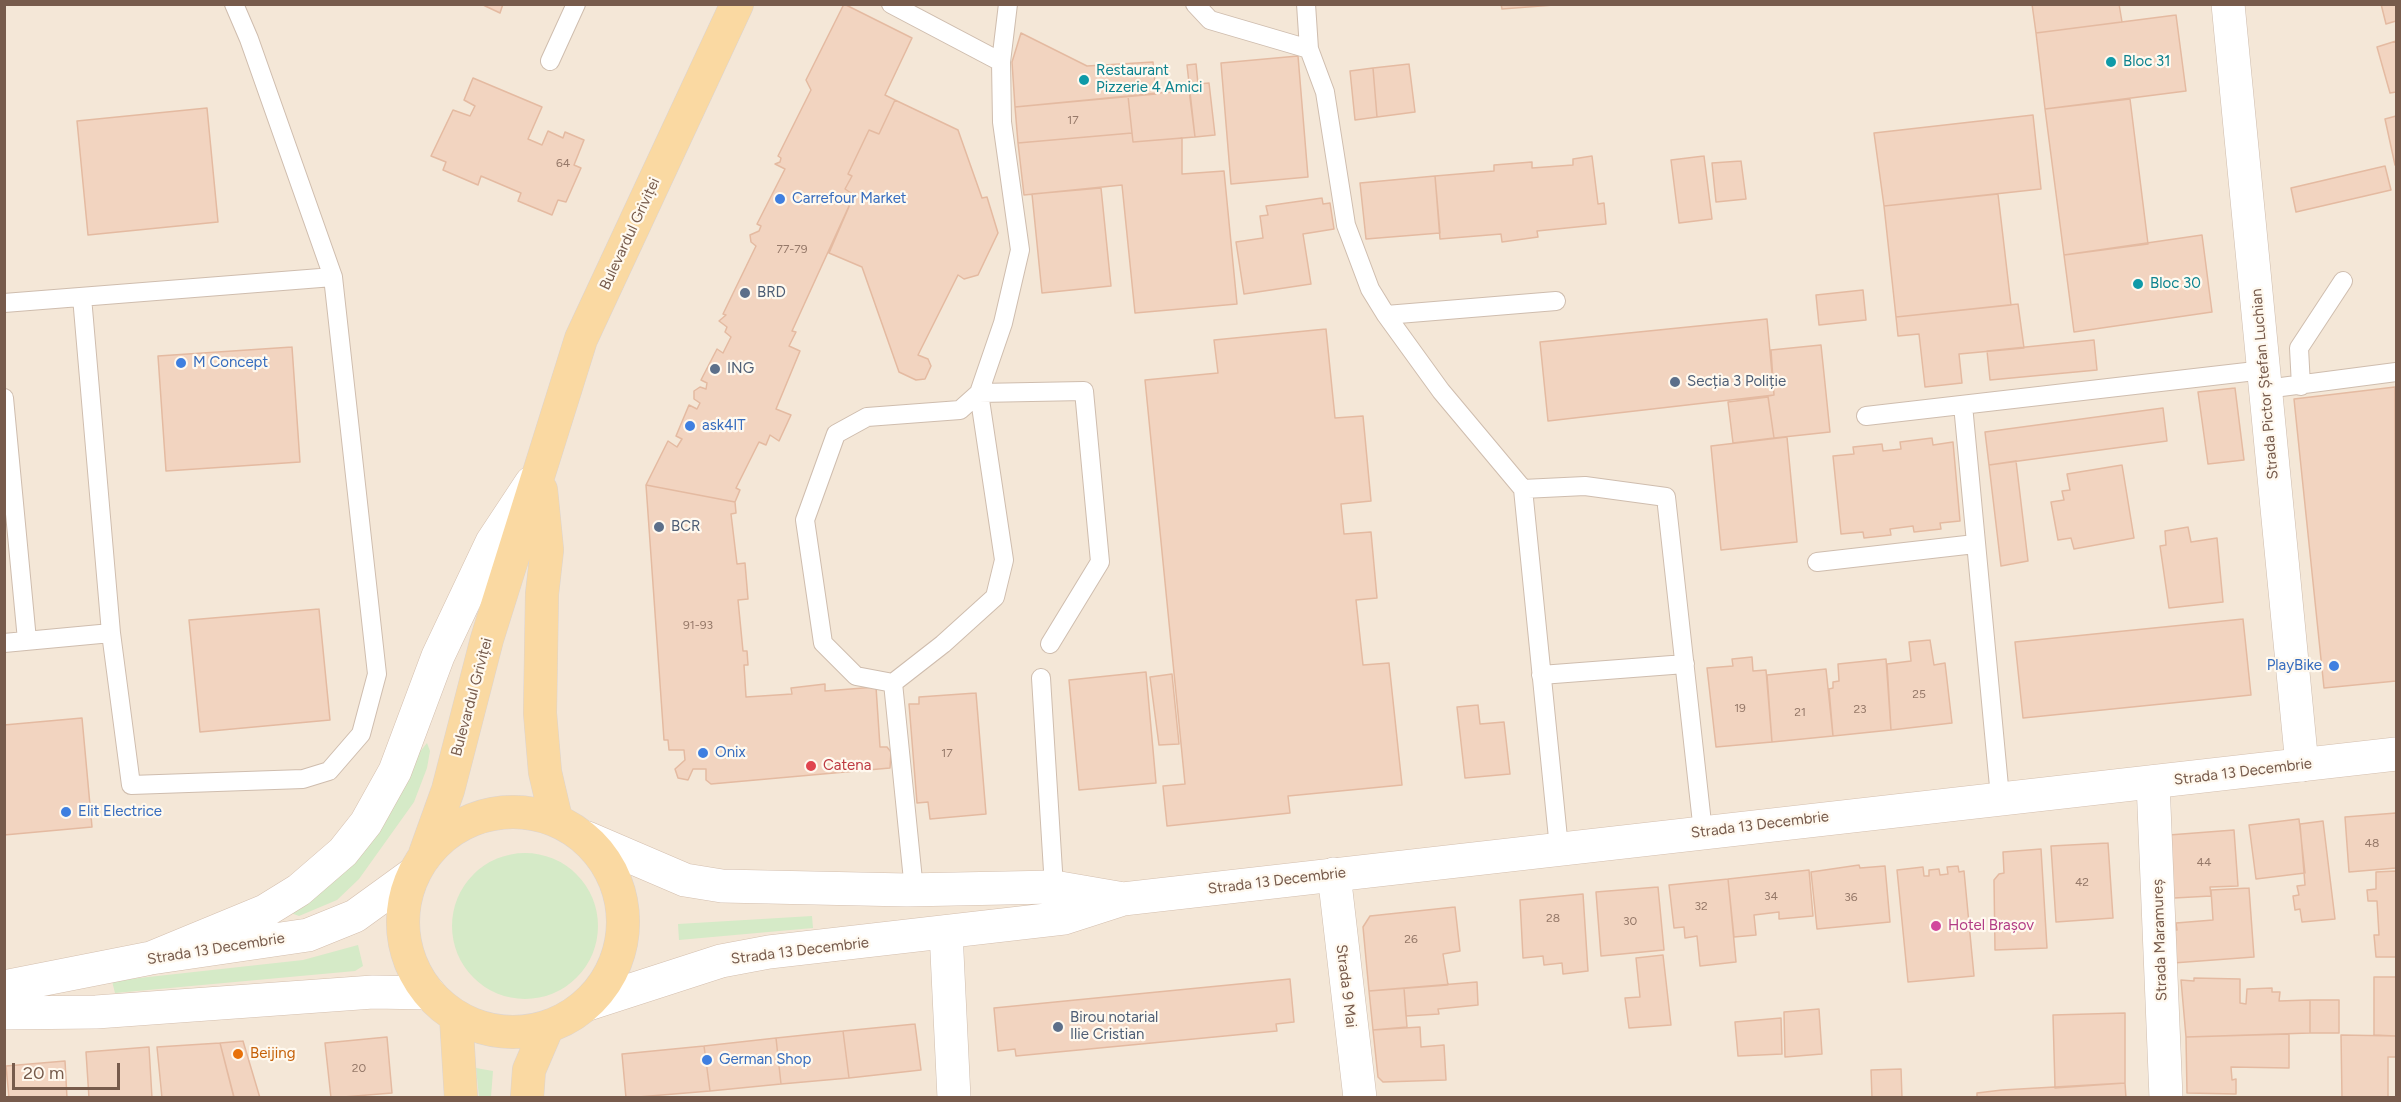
<!DOCTYPE html>
<html>
<head>
<meta charset="utf-8">
<style>
  body { margin:0 }
  #map { position:relative; width:2401px; height:1102px; overflow:hidden; background:#fcf5e9; font-family:Figtree,sans-serif }
  canvas { display:block }
  .frame { position:absolute; inset:0; border:6px solid #775b4c; pointer-events:none }
  .scale { position:absolute; left:12px; top:1063px; width:108px; height:27px; box-sizing:border-box; border:3px solid #775b4c; border-top:0; padding-left:8px; font-size:18px; line-height:21px; white-space:nowrap; color:#775b4c; -webkit-text-stroke:4px #fff9ef; paint-order:stroke }
</style>
</head>
<body>
<div id="map">
<canvas width="2401" height="1102"></canvas>
<div class="frame"></div>
<div class="scale">20 m</div>
</div>
<script>
const g = document.querySelector('canvas').getContext('2d');
g.lineJoin = 'round';
function paint(path, color) { g.fillStyle = color; g.fill(path, 'evenodd'); }
const poly = rows => new Path2D(rows.map(r => 'M' + r).join(''));
function trace(path, color, width, dash) { g.strokeStyle = color; g.lineWidth = width; g.lineCap = dash ? 'butt' : 'round'; g.setLineDash(dash || []); g.stroke(path); }
function label(font, color, halo, rows, align = 'center') {
  g.font = font + ' Figtree,sans-serif'; g.lineWidth = 4.5; g.setLineDash([]); g.textBaseline = 'middle'; g.strokeStyle = halo; g.fillStyle = color; for (const [text, x, y, turn = 0] of rows) {
    g.save(); g.translate(x, y); g.rotate((+turn || 0) * Math.PI / 180); g.textAlign = isNaN(turn) ? turn : align; if (halo) g.strokeText(text, 0, 0); g.fillText(text, 0, 0); g.restore();
  }
}
const residential = poly([
  [5,5,2396,5,2396,1097,5,1097]
]);
const green = poly([
  [427,743,430,751,427,768,414,802,359,879,337,900,299,916,291,913],
  '452 926a73 73 0 1 1 146 0a73 73 0 1 1-146 0Z',
  [812,916,813,928,679,940,678,924],
  [358,945,363,966,355,971,115,993,112,981,303,960],
  [476,1068,493,1071,491,1097,479,1097]
]);
const building = poly([
  [481,4,503,4,500,13,481,4],
  [844,4,912,38,885,95,895,100,879,134,869,130,848,174,852,176,845,189,854,195,792,331,796,332,789,346,800,351,776,409,791,415,779,441,770,435,766,445,759,442,736,488,740,490,735,502,646,485,668,441,677,447,682,439,676,436,689,405,697,409,700,403,694,399,694,391,700,387,706,389,707,383,701,380,717,349,723,353,731,337,725,332,727,327,719,321,726,315,723,314,756,246,751,242,750,235,759,231,761,226,757,224,785,169,775,164,780,162,781,158,778,156,811,90,806,80,844,4],
  [1501,4,1567,4,1502,9,1501,4],
  [2032,4,2119,4,2122,22,2036,33,2032,4],
  [2381,4,2396,4,2396,21,2386,24,2381,4],
  [2176,15,2186,91,2045,109,2036,33,2176,15],
  [1021,33,1087,66,1153,62,1156,94,1015,107,1012,62,1021,33],
  [2396,41,2396,92,2390,93,2377,47,2396,41],
  [1298,56,1308,177,1231,184,1221,63,1298,56],
  [1196,64,1198,84,1209,83,1215,135,1195,137,1187,65,1196,64],
  [1409,64,1415,112,1377,117,1373,68,1409,64],
  [1373,68,1377,117,1355,120,1350,71,1373,68],
  [473,78,542,107,528,139,542,145,548,131,563,138,565,132,584,140,574,165,581,168,566,202,558,200,552,215,518,201,521,193,481,176,478,185,443,170,446,162,431,156,453,110,470,116,475,106,464,100,473,78],
  [1189,90,1195,137,1133,142,1128,96,1189,90],
  [1128,96,1132,133,1018,143,1015,107,1128,96],
  [2130,99,2148,244,2064,255,2045,109,2130,99],
  [895,100,958,130,982,198,987,197,998,233,978,275,964,279,958,275,918,355,928,359,931,366,925,379,916,380,899,372,862,267,829,253,854,195,845,189,852,176,848,174,869,130,879,134,895,100],
  [207,108,218,222,88,235,77,121,207,108],
  [2033,115,2041,189,1884,206,1874,133,2033,115],
  [2396,116,2396,165,2395,165,2385,119,2396,116],
  [1132,133,1133,142,1182,138,1182,174,1224,171,1237,304,1135,313,1122,185,1024,195,1018,143,1132,133],
  [1592,156,1598,204,1604,203,1606,224,1537,231,1538,237,1502,242,1501,234,1440,239,1435,176,1494,171,1494,165,1532,162,1532,168,1573,165,1573,159,1592,156],
  [1704,156,1712,219,1679,223,1671,160,1704,156],
  [1741,161,1746,199,1716,202,1712,163,1741,161],
  [2385,166,2391,190,2296,212,2291,188,2385,166],
  [1435,176,1440,233,1366,239,1360,183,1435,176],
  [1101,188,1111,286,1042,293,1032,194,1101,188],
  [1998,194,2011,305,1896,317,1884,206,1998,194],
  [1322,198,1323,204,1330,203,1334,229,1303,234,1311,284,1244,294,1236,242,1263,238,1260,216,1268,215,1266,206,1322,198],
  [2202,235,2212,312,2074,332,2064,255,2202,235],
  [1863,290,1866,320,1819,325,1816,295,1863,290],
  [2018,304,2024,348,1959,354,1962,383,1925,387,1919,334,1898,336,1896,317,2018,304],
  [1767,319,1774,395,1548,421,1540,342,1767,319],
  [1326,329,1335,418,1363,416,1371,501,1341,504,1344,534,1371,532,1377,598,1356,600,1363,665,1389,663,1402,785,1288,796,1290,813,1167,826,1163,786,1185,784,1145,380,1218,373,1214,340,1326,329],
  [2094,340,2097,370,1990,380,1987,351,2094,340],
  [1821,345,1830,432,1774,438,1768,396,1774,395,1771,350,1821,345],
  [292,347,300,462,166,471,158,356,292,347],
  [2395,387,2396,681,2324,688,2294,399,2395,387],
  [2235,388,2244,460,2208,464,2198,392,2235,388],
  [1768,397,1774,438,1733,443,1728,402,1768,397],
  [2163,408,2167,441,1989,465,1985,432,2163,408],
  [1787,437,1797,542,1721,550,1711,446,1787,437],
  [1932,438,1933,445,1953,442,1960,521,1940,523,1941,529,1914,532,1913,526,1890,529,1891,535,1864,538,1863,532,1841,534,1833,456,1854,454,1853,447,1882,444,1883,451,1901,449,1900,442,1932,438],
  [2016,461,2028,561,2001,566,1989,465,2016,461],
  [2122,465,2134,538,2074,549,2071,538,2058,540,2051,502,2064,500,2062,491,2070,490,2067,474,2122,465],
  [646,485,735,502,736,513,731,514,737,564,745,563,748,599,738,600,743,651,747,651,748,665,744,665,746,697,792,694,791,688,825,684,825,691,876,687,880,747,887,747,891,752,890,768,711,784,706,780,706,769,693,769,688,780,678,778,675,769,685,760,684,750,669,750,668,740,664,740,646,485],
  [2188,527,2191,542,2217,538,2223,602,2169,608,2160,546,2166,545,2165,531,2188,527],
  [319,609,330,720,200,732,189,620,319,609],
  [2243,619,2251,695,2023,718,2015,642,2243,619],
  [1930,640,1934,665,1945,663,1952,723,1891,730,1887,664,1911,661,1909,642,1930,640],
  [1752,657,1753,671,1766,670,1772,742,1716,747,1707,668,1733,666,1732,659,1752,657],
  [1886,659,1891,730,1833,736,1829,689,1833,688,1833,682,1839,681,1838,664,1886,659],
  [1826,669,1833,736,1772,742,1767,675,1826,669],
  [1146,672,1156,783,1079,790,1069,680,1146,672],
  [1172,674,1179,744,1159,745,1150,677,1172,674],
  [976,693,986,814,930,819,928,802,917,803,909,704,919,704,919,697,976,693],
  [1478,705,1480,724,1504,722,1510,774,1465,778,1457,707,1478,705],
  [82,718,92,827,4,835,4,725,82,718],
  [2396,813,2396,868,2349,872,2345,817,2396,813],
  [2299,819,2305,873,2256,879,2249,825,2299,819],
  [2323,821,2335,919,2302,922,2300,909,2295,910,2293,896,2299,895,2297,886,2305,885,2300,824,2323,821],
  [2234,830,2238,886,2210,887,2211,896,2174,898,2169,835,2234,830],
  [2108,843,2113,918,2056,922,2051,846,2108,843],
  [2041,849,2047,948,1995,950,1994,880,1999,874,2004,873,2003,852,2041,849],
  [1859,865,1860,868,1885,866,1890,922,1817,929,1811,872,1859,865],
  [1958,866,1959,872,1964,871,1974,976,1908,982,1897,870,1923,867,1924,876,1929,876,1929,870,1939,869,1940,875,1948,874,1947,867,1958,866],
  [1809,870,1813,916,1779,919,1779,912,1754,915,1756,935,1734,937,1728,879,1809,870],
  [2396,871,2396,957,2376,957,2374,935,2379,935,2377,901,2368,901,2367,890,2376,889,2376,872,2396,871],
  [1728,879,1736,962,1700,966,1697,936,1685,938,1684,927,1674,928,1669,885,1728,879],
  [1658,887,1664,950,1601,956,1596,892,1658,887],
  [2249,888,2254,957,2173,963,2171,930,2177,930,2176,923,2213,920,2211,890,2249,888],
  [1583,894,1588,971,1563,974,1562,963,1544,965,1543,956,1523,958,1520,900,1583,894],
  [1455,907,1460,951,1443,954,1448,985,1369,991,1363,927,1370,916,1455,907],
  [1663,955,1671,1025,1629,1028,1625,998,1640,997,1636,958,1663,955],
  [2374,977,2396,977,2396,1036,2374,1035,2374,977],
  [2194,978,2240,979,2240,1003,2246,1004,2247,989,2272,988,2272,992,2280,992,2279,1001,2310,1000,2310,1033,2186,1037,2181,980,2194,981,2194,978],
  [1290,979,1294,1022,1276,1024,1277,1031,1016,1056,1015,1049,998,1051,994,1008,1290,979],
  [1477,982,1478,1005,1438,1009,1439,1014,1406,1016,1404,988,1477,982],
  [1404,988,1407,1027,1373,1030,1369,991,1404,988],
  [2310,1000,2339,1000,2339,1033,2310,1033,2310,1000],
  [1819,1009,1822,1054,1785,1057,1784,1012,1819,1009],
  [2125,1013,2125,1083,2055,1088,2053,1015,2125,1013],
  [1781,1018,1782,1054,1738,1056,1735,1022,1781,1018],
  [915,1024,921,1070,849,1078,843,1031,915,1024],
  [1420,1027,1421,1047,1444,1045,1446,1080,1383,1082,1378,1077,1373,1030,1420,1027],
  [843,1031,849,1078,781,1084,776,1038,843,1031],
  [2289,1034,2289,1068,2231,1067,2232,1080,2236,1079,2236,1094,2187,1093,2186,1037,2289,1034],
  [2341,1035,2396,1036,2396,1057,2388,1057,2388,1098,2342,1098,2341,1035],
  [387,1037,392,1093,331,1098,325,1043,387,1037],
  [776,1038,781,1084,710,1091,704,1046,776,1038],
  [243,1041,260,1098,234,1098,220,1043,243,1041],
  [220,1043,234,1097,162,1098,157,1047,220,1043],
  [704,1046,710,1091,626,1098,622,1054,704,1046],
  [149,1047,152,1098,89,1098,86,1052,149,1047],
  [65,1061,67,1098,9,1098,6,1066,65,1061],
  [1901,1069,1902,1098,1872,1098,1871,1070,1901,1069],
  [2125,1083,2126,1098,1977,1098,1977,1093,2002,1090,2125,1083]
]);
const lane = poly([
  [891,4,1001,62],
  [1195,4,1210,20,1309,49],
  [1306,4,1309,49,1325,92,1346,225,1370,289,1386,315,1556,301],
  [550,61,576,4],
  [4,303,333,277],
  [1386,315,1441,391,1523,489,1559,848],
  [2301,386,2299,348,2343,281],
  [2266,389,2396,372],
  [4,398,27,640],
  [1963,405,2000,797],
  [1866,416,2264,370],
  [1523,489,1585,486,1666,497,1703,832],
  [1817,562,1975,544],
  [111,633,131,785,303,779,329,771,361,734,377,674,333,277,249,39,234,4],
  [4,643,111,633,82,297],
  [1541,675,1685,664],
  [1041,678,1054,887],
  [893,683,943,644,995,597,1004,560,979,393,1084,391,1100,562,1050,644],
  [914,890,893,683,856,676,823,643,805,520,836,434,867,417,960,410,979,393,1003,323,1020,250,1002,122,1001,62,1008,4]
]);
const street = poly([
  [2228,4,2302,765],
  [2153,782,2166,1098],
  [1334,874,1360,1098],
  [946,932,954,1098]
]);
const secondary = poly([
  [587,838,685,880,722,886,907,890,1054,887,1118,898],
  [151,958,265,911,299,890,343,852,366,823,395,771,438,656,492,542,531,483],
  [4,987,151,958,308,935,355,916,413,874],
  [588,1004,721,961,769,952,1064,918,1123,899,2396,754],
  [4,1013,96,1012,373,992,429,993]
]);
const primary = poly([
  [541,490,547,550,542,594,540,713,545,772,556,819],
  '403 922a110 110 0 1 1 220 0a110 110 0 1 1-220 0Z',
  [425,854,448,790,487,639,581,339,737,4],
  [456,1016,461,1098],
  [527,1098,529,1070,547,1028]
]);
const markers = [
  [2111,62,6,"#0f9aa8"],
  [1084,80,6,"#0f9aa8"],
  [780,199,6,"#3f7fe0"],
  [2138,284,6,"#0f9aa8"],
  [745,293,6,"#5c6f8a"],
  [181,363,6,"#3f7fe0"],
  [715,369,6,"#5c6f8a"],
  [1675,382,6,"#5c6f8a"],
  [690,426,6,"#3f7fe0"],
  [659,527,6,"#5c6f8a"],
  [2334,666,6,"#3f7fe0"],
  [703,753,6,"#3f7fe0"],
  [811,766,6,"#e0444e"],
  [66,812,6,"#3f7fe0"],
  [1936,926,6,"#d1479c"],
  [1058,1027,6,"#5c6f8a"],
  [238,1054,6,"#e8710a"],
  [707,1060,6,"#3f7fe0"]
];
const numberNames = [
  ["17",1073,120],
  ["64",563,163],
  ["77-79",792,249],
  ["91-93",698,625],
  ["25",1919,694],
  ["19",1740,708],
  ["23",1860,709],
  ["21",1800,712],
  ["17",947,753],
  ["48",2372,843],
  ["44",2204,862],
  ["42",2082,882],
  ["34",1771,896],
  ["36",1851,897],
  ["32",1701,906],
  ["28",1553,918],
  ["30",1630,921],
  ["26",1411,939],
  ["20",359,1068]
];
const cultureNames = [
  ["Bloc 31",2123,62],
  ["Restaurant",1096,71],
  ["Pizzerie 4 Amici",1096,88],
  ["Bloc 30",2150,284]
];
const shopNames = [
  ["Carrefour Market",792,199],
  ["M Concept",193,363],
  ["ask4IT",702,426],
  ["PlayBike",2322,666,"right"],
  ["Onix",715,753],
  ["Elit Electrice",78,812],
  ["German Shop",719,1060]
];
const streetNames = [
  ["Bulevardul Griviței",630,234,-65],
  ["Strada Pictor Ștefan Luchian",2265,384,-95],
  ["Bulevardul Griviței",472,697,-75],
  ["Strada 13 Decembrie",2243,772,-7],
  ["Strada 13 Decembrie",1760,825,-7],
  ["Strada 13 Decembrie",1277,881,-7],
  ["Strada Maramureș",2160,940,-92],
  ["Strada 13 Decembrie",216,949,-9],
  ["Strada 13 Decembrie",800,951,-7],
  ["Strada 9 Mai",1346,986,83]
];
const serviceNames = [
  ["BRD",757,293],
  ["ING",727,369],
  ["Secția 3 Poliție",1687,382],
  ["BCR",671,527],
  ["Birou notarial",1070,1018],
  ["Ilie Cristian",1070,1035]
];
const healthNames = [
  ["Catena",823,766]
];
const hotelNames = [
  ["Hotel Brașov",1948,926]
];
const foodNames = [
  ["Beijing",250,1054]
];
paint(residential, '#f4e7d7');
paint(green, '#d5eac7');
paint(building, '#f2d4c0');
trace(building, '#e4baa1', 1.5);
trace(lane, '#cfbdae', 20);
trace(street, '#cfbdae', 34);
trace(secondary, '#d4bfae', 34);
trace(primary, '#dcd4d0', 34);
trace(lane, '#fff', 18);
trace(street, '#fff', 33);
trace(secondary, '#fff', 33);
trace(primary, '#fad9a2', 33);
for (const [x, y, r, color] of markers) { const dot = new Path2D(); dot.arc(x, y, r, 0, 2 * Math.PI); g.fillStyle = color; g.fill(dot); trace(dot, '#fff9ef', 2); }
label('12px', '#967969', null, numberNames);
label('15px', '#0d838f', '#fff9ef', cultureNames, 'left');
label('15px', '#366cbe', '#fff9ef', shopNames, 'left');
label('15px', '#775b4c', '#fff9ef', streetNames);
label('15px', '#4e5e75', '#fff9ef', serviceNames, 'left');
label('15px', '#be3a42', '#fff9ef', healthNames, 'left');
label('15px', '#b23c85', '#fff9ef', hotelNames, 'left');
label('15px', '#c56008', '#fff9ef', foodNames, 'left');
</script>
</body>
</html>
